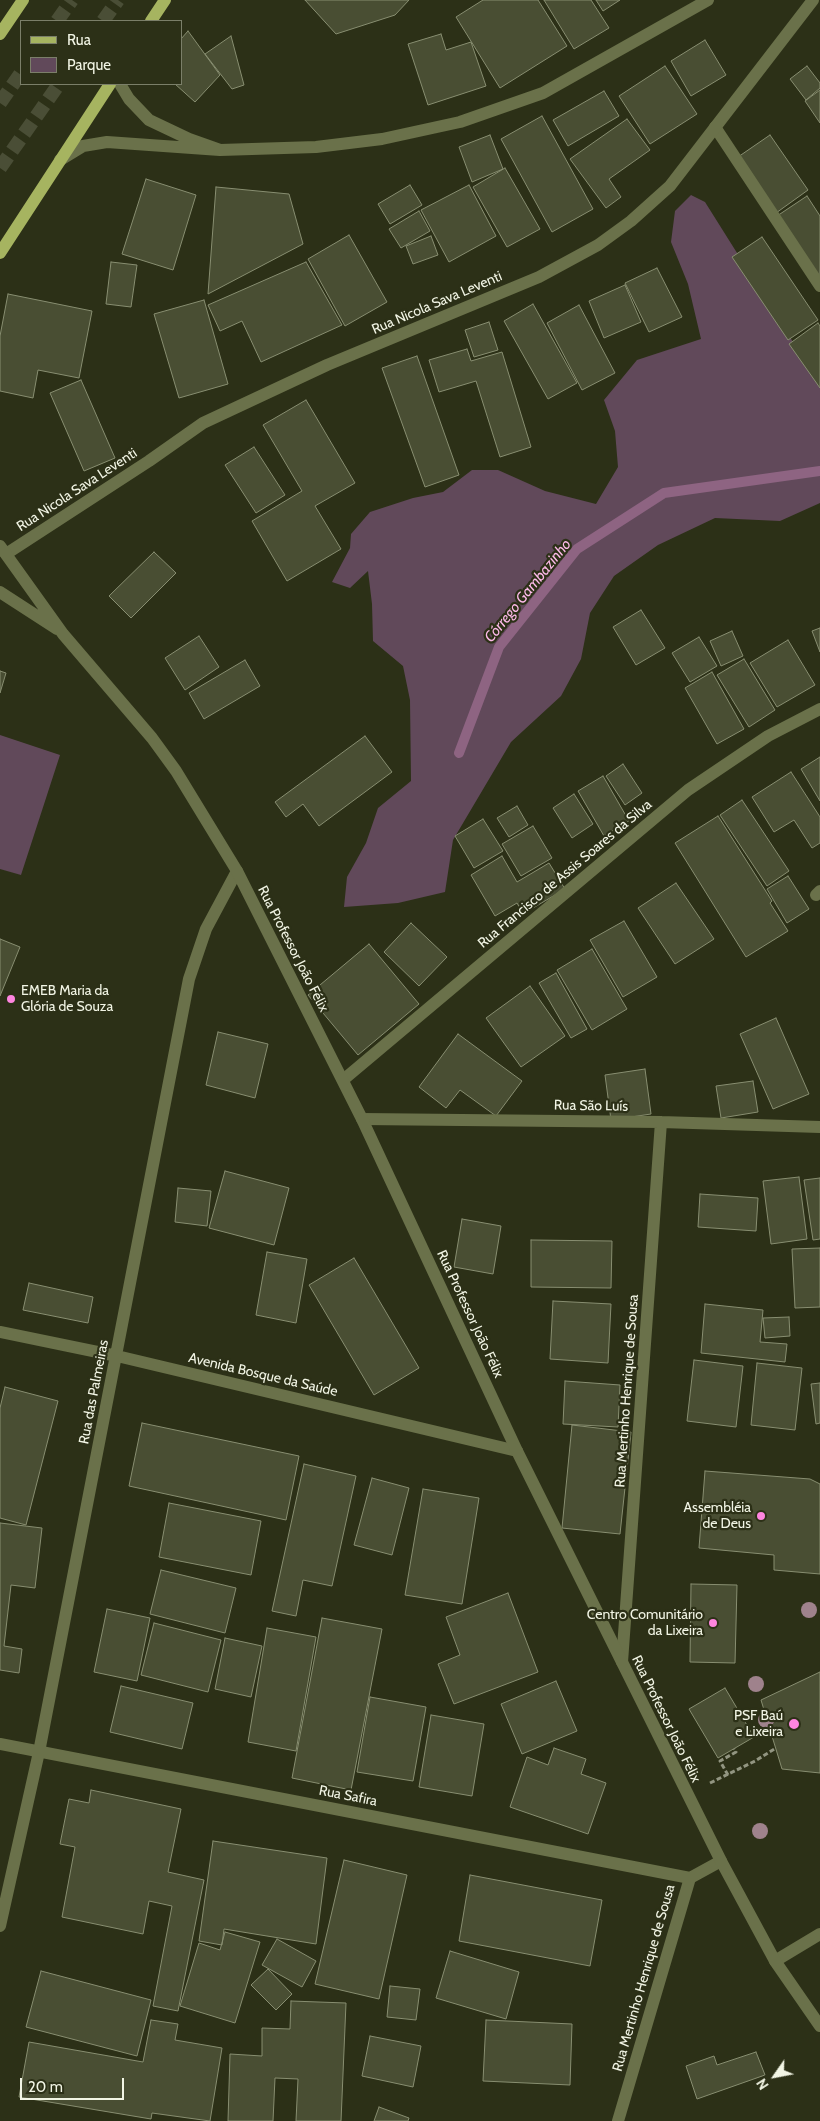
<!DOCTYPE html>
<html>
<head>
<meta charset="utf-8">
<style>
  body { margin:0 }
  #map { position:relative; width:820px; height:2121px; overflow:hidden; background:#2c3017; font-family:Cabin,sans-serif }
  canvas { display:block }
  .legend { position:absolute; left:20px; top:20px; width:162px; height:65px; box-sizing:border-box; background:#2c3017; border:1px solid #7b7f69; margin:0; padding:6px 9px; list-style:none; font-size:15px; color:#f2f5e5 }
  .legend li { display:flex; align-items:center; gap:10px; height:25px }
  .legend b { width:25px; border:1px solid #7b7f69 }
  .north { position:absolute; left:750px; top:2051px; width:50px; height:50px; -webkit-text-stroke:4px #2c3017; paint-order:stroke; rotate:237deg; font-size:14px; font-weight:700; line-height:20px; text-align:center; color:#f2f5e5 }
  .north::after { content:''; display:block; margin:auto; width:18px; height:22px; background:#f2f5e5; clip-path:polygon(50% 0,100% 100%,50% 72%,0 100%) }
  .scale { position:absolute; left:20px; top:2078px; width:104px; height:22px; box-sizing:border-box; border:2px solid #f2f5e5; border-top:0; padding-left:6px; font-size:15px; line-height:18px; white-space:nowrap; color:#f2f5e5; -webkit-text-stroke:4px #2c3017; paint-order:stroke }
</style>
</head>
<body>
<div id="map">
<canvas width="820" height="2121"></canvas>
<ul class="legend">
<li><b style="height:6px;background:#a6b460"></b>Rua</li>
<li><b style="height:14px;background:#61495a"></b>Parque</li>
</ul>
<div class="north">N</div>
<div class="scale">20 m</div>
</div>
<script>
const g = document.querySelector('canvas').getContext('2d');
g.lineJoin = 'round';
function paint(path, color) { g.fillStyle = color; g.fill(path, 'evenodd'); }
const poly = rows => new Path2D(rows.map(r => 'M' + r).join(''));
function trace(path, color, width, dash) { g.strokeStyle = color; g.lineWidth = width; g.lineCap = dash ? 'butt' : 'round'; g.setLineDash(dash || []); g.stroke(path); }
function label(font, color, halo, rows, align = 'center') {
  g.font = font + ' Cabin,sans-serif'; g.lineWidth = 4.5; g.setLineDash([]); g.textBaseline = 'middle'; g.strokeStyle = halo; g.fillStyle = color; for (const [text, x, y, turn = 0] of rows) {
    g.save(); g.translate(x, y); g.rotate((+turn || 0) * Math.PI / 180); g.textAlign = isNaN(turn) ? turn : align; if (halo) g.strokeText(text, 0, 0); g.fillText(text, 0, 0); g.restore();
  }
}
const green = poly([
  [691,195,705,202,820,385,820,503,780,521,715,518,658,545,614,576,590,613,581,659,561,696,511,742,453,840,445,892,398,903,344,907,347,877,366,843,378,808,411,781,410,700,403,666,373,641,372,604,368,571,350,588,332,582,350,548,351,534,370,512,413,498,443,492,472,470,498,470,545,491,596,504,618,467,615,431,604,400,637,360,701,339,688,284,671,242,675,211],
  [0,735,60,755,21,875,0,869]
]);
const stream = poly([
  [459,753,499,647,577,549,664,493,820,471]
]);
const building = poly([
  [305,0,409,0,395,15,336,34,305,0],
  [483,0,538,0,567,46,500,88,456,17,483,0],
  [544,0,591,0,609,28,574,49,544,0],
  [596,0,620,0,603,11,596,0],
  [188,31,220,75,195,102,175,84,181,84,181,39,188,31],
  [441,34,446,50,471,42,486,86,428,105,408,44,441,34],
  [231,36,244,85,232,89,205,54,231,36],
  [705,40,726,75,691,96,671,61,705,40],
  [665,66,697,114,650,144,619,96,665,66],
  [807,66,820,83,820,88,806,100,790,79,807,66],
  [820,90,820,123,805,101,820,90],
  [604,91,619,116,568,146,553,120,604,91],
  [542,116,593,209,552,232,501,139,542,116],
  [627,119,650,150,609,179,621,197,606,208,570,159,627,119],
  [490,135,503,169,472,182,459,147,490,135],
  [770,135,808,190,776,213,738,157,770,135],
  [505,168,540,229,507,247,473,187,505,168],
  [146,179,196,195,173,270,122,254,146,179],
  [410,185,422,205,390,224,378,204,410,185],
  [469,185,496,236,449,262,421,210,469,185],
  [216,187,289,194,303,244,208,294,216,187],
  [807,196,820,216,820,280,777,216,807,196],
  [419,211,430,231,401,248,389,229,419,211],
  [349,235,387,302,345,326,308,259,349,235],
  [431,236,438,255,413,264,406,246,431,236],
  [762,237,818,320,788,340,732,257,762,237],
  [111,262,137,265,131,307,106,304,111,262],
  [306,262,342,325,261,362,242,321,220,331,208,305,306,262],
  [657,268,682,317,649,332,625,283,657,268],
  [625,285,641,322,604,338,589,301,625,285],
  [8,294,92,311,79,378,38,370,33,398,0,391,0,336,8,294],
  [204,300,228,384,179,398,154,314,204,300],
  [533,304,577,383,548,399,504,321,533,304],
  [579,305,615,373,582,390,547,323,579,305],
  [489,322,498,350,474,357,465,330,489,322],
  [818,323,820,326,820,388,789,344,818,323],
  [467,349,471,361,502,352,531,447,500,457,476,381,439,392,429,360,467,349],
  [417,356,459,475,425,487,382,368,417,356],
  [81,380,115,458,84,471,50,393,81,380],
  [306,400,355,483,315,506,341,549,287,581,252,521,302,491,263,425,306,400],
  [254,447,285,495,256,513,225,465,254,447],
  [154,552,176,573,131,618,109,596,154,552],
  [641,610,665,648,636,665,613,627,641,610],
  [820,628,820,652,812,631,820,628],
  [732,631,743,656,721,666,710,641,732,631],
  [199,636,219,667,185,690,165,658,199,636],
  [699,637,717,666,690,682,672,653,699,637],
  [788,640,815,685,777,707,750,663,788,640],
  [744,659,775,710,749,727,717,675,744,659],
  [245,660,260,686,204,719,189,693,245,660],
  [0,671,6,673,0,693,0,671],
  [712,672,744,729,717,744,685,688,712,672],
  [365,736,392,772,319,826,303,804,286,817,275,802,365,736],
  [820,757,820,801,801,769,820,757],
  [623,764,642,793,625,805,606,776,623,764],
  [791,772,820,817,820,843,812,848,794,820,774,832,752,797,791,772],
  [603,776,629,821,604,836,578,791,603,776],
  [574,794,593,824,572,838,553,808,574,794],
  [742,800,789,871,767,886,720,815,742,800],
  [517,806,528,825,509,837,497,818,517,806],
  [718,816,772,901,770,903,788,931,746,957,675,843,718,816],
  [483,819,503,851,474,868,455,836,483,819],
  [533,826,552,858,521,876,502,844,533,826],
  [502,856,517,882,549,863,565,889,523,914,517,903,495,916,471,875,502,856],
  [788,876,809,909,787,923,767,889,788,876],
  [676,883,714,939,675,964,638,908,676,883],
  [624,921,657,977,623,997,590,940,624,921],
  [411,923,447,957,419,986,384,952,411,923],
  [0,939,20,947,0,996,0,939],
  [369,944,419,1004,358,1055,308,995,369,944],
  [592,949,627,1009,592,1030,557,970,592,949],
  [556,973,587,1029,571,1038,539,983,556,973],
  [530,986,565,1036,521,1067,486,1018,530,986],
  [776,1018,809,1094,773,1109,740,1034,776,1018],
  [218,1032,268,1044,255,1098,206,1085,218,1032],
  [458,1034,522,1081,496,1116,460,1090,446,1108,419,1087,458,1034],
  [645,1069,651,1114,611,1120,605,1075,645,1069],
  [753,1081,758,1112,721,1118,716,1086,753,1081],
  [225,1171,289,1188,274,1245,209,1228,225,1171],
  [799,1177,807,1239,771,1244,763,1181,799,1177],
  [820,1178,820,1239,813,1240,804,1180,820,1178],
  [178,1188,211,1191,207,1226,175,1222,178,1188],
  [700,1194,758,1198,756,1231,698,1227,700,1194],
  [462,1219,501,1226,493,1274,454,1267,462,1219],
  [531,1240,612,1241,611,1288,531,1287,531,1240],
  [820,1248,820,1307,795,1308,792,1249,820,1248],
  [267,1252,307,1259,296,1323,256,1315,267,1252],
  [354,1258,419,1368,374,1395,309,1285,354,1258],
  [29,1283,93,1297,88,1323,23,1310,29,1283],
  [553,1301,611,1304,608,1363,550,1359,553,1301],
  [705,1304,763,1310,760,1342,787,1344,785,1362,701,1353,705,1304],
  [789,1317,790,1336,765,1338,763,1318,789,1317],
  [694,1360,743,1366,736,1427,687,1421,694,1360],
  [757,1363,802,1368,795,1430,751,1425,757,1363],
  [565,1381,620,1385,618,1427,563,1424,565,1381],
  [820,1383,820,1423,816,1424,811,1384,820,1383],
  [5,1387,58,1401,26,1525,0,1518,0,1408,5,1387],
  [142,1423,299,1456,286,1520,129,1486,142,1423],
  [572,1425,631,1432,620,1534,562,1528,572,1425],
  [304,1464,356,1476,332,1586,303,1580,296,1616,272,1611,304,1464],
  [705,1471,810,1479,820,1484,820,1574,774,1570,774,1555,699,1548,705,1471],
  [372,1478,409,1488,392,1555,354,1545,372,1478],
  [423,1489,479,1498,462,1604,405,1595,423,1489],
  [169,1503,261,1521,251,1575,159,1557,169,1503],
  [0,1523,42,1528,35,1588,11,1585,4,1646,22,1649,19,1673,0,1670,0,1523],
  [161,1570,236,1588,225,1633,150,1614,161,1570],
  [691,1584,737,1585,735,1663,690,1662,691,1584],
  [508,1593,538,1672,454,1704,438,1664,460,1655,446,1617,508,1593],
  [107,1609,150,1618,137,1681,94,1672,107,1609],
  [322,1618,382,1629,351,1790,292,1778,322,1618],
  [154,1623,221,1640,208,1692,141,1675,154,1623],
  [267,1628,316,1637,296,1751,248,1742,267,1628],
  [225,1638,262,1646,251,1697,215,1689,225,1638],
  [820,1672,820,1773,782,1769,761,1700,820,1672],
  [556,1681,577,1731,522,1754,501,1704,556,1681],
  [121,1686,193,1703,182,1749,110,1732,121,1686],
  [725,1688,754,1737,718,1758,689,1709,725,1688],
  [370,1697,426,1707,413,1781,357,1772,370,1697],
  [431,1715,484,1724,472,1796,419,1787,431,1715],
  [554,1748,586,1759,581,1774,606,1783,588,1834,510,1807,527,1757,548,1765,554,1748],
  [91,1790,181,1809,168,1872,204,1880,178,2011,153,2006,172,1906,149,1901,143,1934,62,1917,75,1847,60,1844,69,1799,89,1803,91,1790],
  [213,1841,327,1858,316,1944,224,1929,222,1945,199,1941,213,1841],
  [344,1860,407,1875,379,1999,315,1984,344,1860],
  [470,1875,602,1900,590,1966,459,1941,470,1875],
  [225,1932,260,1942,235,2023,180,2006,199,1943,220,1950,225,1932],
  [277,1939,316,1961,302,1987,262,1965,277,1939],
  [450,1951,519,1972,506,2019,436,1998,450,1951],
  [268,1969,292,1994,276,2010,251,1985,268,1969],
  [41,1971,151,2000,137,2056,26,2027,41,1971],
  [390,1986,420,1989,416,2020,387,2017,390,1986],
  [291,2001,346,2003,341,2121,296,2121,298,2079,275,2078,273,2121,228,2121,230,2054,262,2056,262,2028,290,2029,291,2001],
  [151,2020,178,2024,175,2040,222,2048,210,2121,152,2113,151,2119,19,2097,29,2042,143,2062,151,2020],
  [486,2020,572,2024,570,2085,483,2081,486,2020],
  [370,2036,421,2046,413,2087,362,2076,370,2036],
  [756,2052,765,2075,697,2099,686,2066,714,2056,717,2065,756,2052],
  [379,2107,409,2118,408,2121,374,2121,379,2107]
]);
const trunkTunnel = poly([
  [57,21,72,0],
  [103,21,118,0],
  [0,103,21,73],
  [0,168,59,84]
]);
const path = poly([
  [728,1775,720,1761,736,1752,734,1749],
  [710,1783,755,1761,776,1748]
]);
const service = poly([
  [715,127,820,286]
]);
const minor = poly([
  [220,150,316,147,382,139,460,122,543,93,708,0],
  [60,160,83,146,107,142,220,150,189,139,149,120,129,99,120,84],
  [6,554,149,461,203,423,327,365,539,277,598,245,631,221,670,186,813,0],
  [816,895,820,891],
  [343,1080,688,790,768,736,820,709],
  [362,1119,661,1122,820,1127],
  [0,1332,117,1356,517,1451],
  [622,1662,661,1122],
  [0,1744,690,1878],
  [0,1926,39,1752,189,979,206,929,237,871],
  [775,1961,820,1934],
  [618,2121,690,1878,721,1861]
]);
const tertiary = poly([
  [0,546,63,634,152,738,176,771,237,871,362,1119,517,1451,721,1861,775,1961,820,2026],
  [0,592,57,629]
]);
const primary = poly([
  [151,21,165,0],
  [0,34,23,0],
  [0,253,110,84]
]);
const trees = [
  [809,1610],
  [756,1684],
  [766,1720],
  [760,1831]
];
const markers = [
  [11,999,5,"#fe85df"],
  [761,1516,5,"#fe85df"],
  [713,1623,5,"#fe85df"],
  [794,1724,6,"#fe85df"]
];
const streetNames = [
  ["Rua Nicola Sava Leventi",437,303,-23],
  ["Rua Nicola Sava Leventi",77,490,-33],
  ["Rua Francisco de Assis Soares da Silva",565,874,-40],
  ["Rua Professor João Félix",293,949,63],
  ["Rua São Luís",591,1106,1],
  ["Rua Professor João Félix",470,1314,65],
  ["Avenida Bosque da Saúde",263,1375,13],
  ["Rua Mertinho Henrique de Sousa",627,1391,-86],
  ["Rua das Palmeiras",94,1392,-79],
  ["Rua Professor João Félix",666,1719,64],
  ["Rua Safira",348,1796,11],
  ["Rua Mertinho Henrique de Sousa",644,1978,-74]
];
const poiNames = [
  ["EMEB Maria da",21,991,"left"],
  ["Glória de Souza",21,1007,"left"],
  ["Assembléia",751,1508],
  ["de Deus",751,1524],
  ["Centro Comunitário",703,1615],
  ["da Lixeira",703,1631],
  ["PSF Baú",783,1716],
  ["e Lixeira",783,1732]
];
const waterNames = [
  ["Córrego Gambazinho",528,591,-51]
];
paint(green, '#61495a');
trace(stream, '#8e6482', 10);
paint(building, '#494e33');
trace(building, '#888e71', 1);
trace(trunkTunnel, '#4a4e36', 14, [14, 7]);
trace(path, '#929581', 3, [5, 2.5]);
trace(service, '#6a714a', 12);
trace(minor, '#6a714a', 12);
trace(tertiary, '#6a714a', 12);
trace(primary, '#a6b460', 12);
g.fillStyle = '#9f828c';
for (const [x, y] of trees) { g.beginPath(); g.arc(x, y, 8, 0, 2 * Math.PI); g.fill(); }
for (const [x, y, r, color] of markers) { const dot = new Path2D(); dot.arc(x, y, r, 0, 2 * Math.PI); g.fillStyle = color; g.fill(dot); trace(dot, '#2c3017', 2); }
label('14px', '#f2f5e5', '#2c3017', streetNames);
label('14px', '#f2f5e5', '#2c3017', poiNames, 'right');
label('italic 15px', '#febaea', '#2c3017', waterNames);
</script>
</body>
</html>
